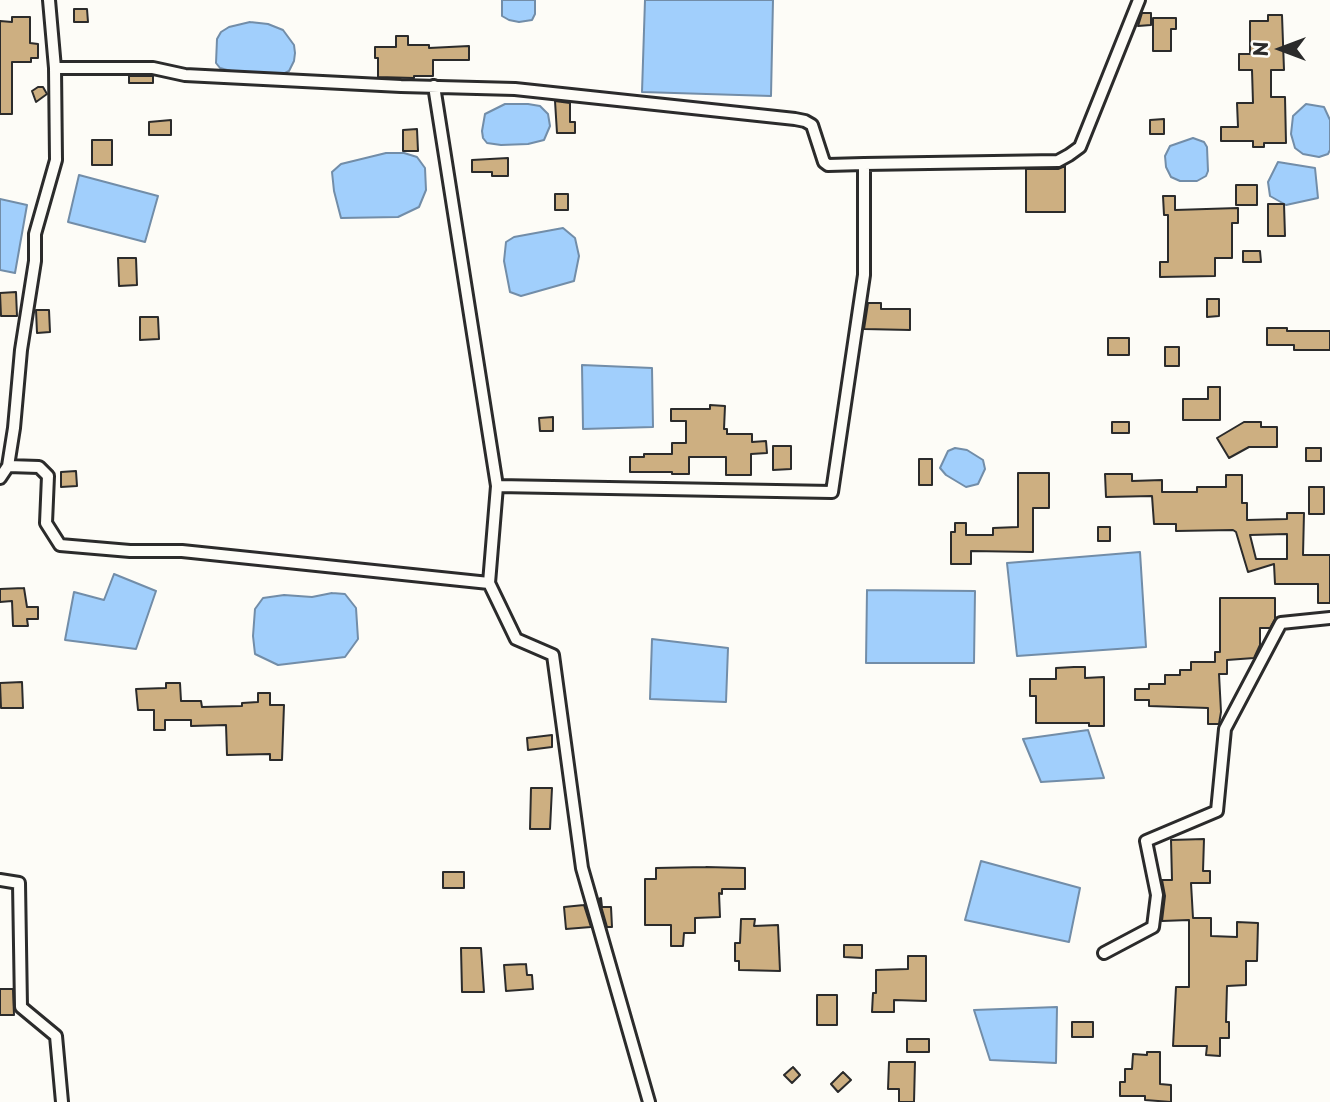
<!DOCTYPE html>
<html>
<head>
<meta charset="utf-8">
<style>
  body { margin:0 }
  #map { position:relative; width:1330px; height:1102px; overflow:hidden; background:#fdfcf7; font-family:"Playpen Sans",sans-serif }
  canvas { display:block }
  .north { position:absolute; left:1246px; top:14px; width:70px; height:70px; -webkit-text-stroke:5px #fdfcf7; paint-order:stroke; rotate:270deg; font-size:19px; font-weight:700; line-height:28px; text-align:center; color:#2b2b2b }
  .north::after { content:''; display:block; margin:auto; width:24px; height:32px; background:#2b2b2b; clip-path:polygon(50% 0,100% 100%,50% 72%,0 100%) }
</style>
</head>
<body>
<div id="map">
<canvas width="1330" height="1102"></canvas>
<div class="north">N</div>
</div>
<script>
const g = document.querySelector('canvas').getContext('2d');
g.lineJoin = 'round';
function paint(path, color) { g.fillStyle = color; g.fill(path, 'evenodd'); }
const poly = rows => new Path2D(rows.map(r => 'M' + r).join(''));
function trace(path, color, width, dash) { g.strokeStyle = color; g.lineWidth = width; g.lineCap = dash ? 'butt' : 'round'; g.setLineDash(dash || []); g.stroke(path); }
const water = poly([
  [502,0,535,0,535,14,532,20,519,22,509,20,502,16,502,0],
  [645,0,773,0,771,96,642,92,645,0],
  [250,22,268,24,283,30,294,45,295,53,294,61,289,71,283,74,270,76,231,71,220,68,216,63,217,39,221,32,229,27,250,22],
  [505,104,528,104,540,106,548,114,550,126,544,140,528,144,501,145,487,143,483,138,482,131,485,114,505,104],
  [1306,104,1324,107,1330,120,1330,150,1328,154,1319,157,1303,154,1295,148,1291,134,1293,116,1306,104],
  [1193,138,1204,142,1207,147,1208,171,1206,176,1197,181,1180,181,1171,177,1166,167,1165,156,1170,146,1193,138],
  [386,153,404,153,417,157,425,168,426,190,419,207,398,217,341,218,334,191,332,172,341,164,386,153],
  [1278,162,1315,168,1318,198,1286,205,1270,196,1268,182,1278,162],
  [79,175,158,196,145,242,68,222,79,175],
  [0,199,27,205,15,273,0,270,0,199],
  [563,228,575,238,579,256,574,281,521,296,510,292,504,261,506,242,514,237,563,228],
  [582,365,652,368,653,427,583,429,582,365],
  [955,448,967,450,983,460,985,469,978,484,966,487,946,475,940,468,948,451,955,448],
  [1140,552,1146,647,1017,656,1007,563,1140,552],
  [114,574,156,591,136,649,65,640,74,592,104,600,114,574],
  [867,590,975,591,974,663,866,663,867,590],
  [332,593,345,594,356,608,358,639,345,657,278,665,255,654,253,636,255,609,263,598,284,595,312,597,332,593],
  [652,639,728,648,726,702,650,699,652,639],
  [1088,730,1104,778,1041,782,1023,739,1088,730],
  [981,861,1080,888,1069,942,965,920,981,861],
  [1057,1007,1056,1063,990,1060,974,1010,1057,1007]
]);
const building = poly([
  [74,9,87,9,88,22,74,22,74,9],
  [1142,13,1151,13,1151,25,1138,26,1142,13],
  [1268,15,1282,15,1284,70,1271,70,1271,97,1285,97,1286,143,1264,143,1264,147,1253,147,1253,141,1221,141,1221,127,1238,127,1237,103,1253,103,1252,70,1239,70,1239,54,1250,54,1250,21,1268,21,1268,15],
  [12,17,30,17,30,43,38,44,38,58,31,58,31,62,12,62,12,114,0,114,0,21,12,22,12,17],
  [1153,18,1176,18,1176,29,1171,29,1171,51,1153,51,1153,18],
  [396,36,408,36,408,45,429,45,429,48,469,46,469,60,433,60,433,76,414,76,414,78,378,77,378,58,375,58,375,47,396,47,396,36],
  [129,76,153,76,153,83,129,83,129,76],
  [38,87,43,87,47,94,36,102,32,91,38,87],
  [555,101,570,103,570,122,575,122,575,133,557,133,555,101],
  [1164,119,1164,134,1150,134,1150,120,1164,119],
  [171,120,171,135,149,135,149,122,171,120],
  [417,129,418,151,403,151,403,130,417,129],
  [92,140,112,140,112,165,92,165,92,140],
  [508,158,508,176,492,176,492,172,472,172,472,160,508,158],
  [1065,166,1065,212,1026,212,1026,169,1058,169,1065,166],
  [1236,185,1257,185,1257,205,1236,205,1236,185],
  [555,194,568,194,568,210,555,210,555,194],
  [1163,196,1175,196,1175,210,1238,208,1238,223,1232,223,1232,258,1215,258,1215,276,1160,277,1160,262,1168,262,1168,215,1164,215,1163,196],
  [1268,204,1284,204,1285,236,1268,236,1268,204],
  [1243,251,1260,251,1261,262,1243,262,1243,251],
  [118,258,136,258,137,285,119,286,118,258],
  [16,292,17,316,1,316,0,293,16,292],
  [1207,299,1219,299,1219,316,1207,317,1207,299],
  [868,303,881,303,881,309,910,309,910,330,864,329,868,303],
  [36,310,49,310,50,332,37,333,36,310],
  [140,317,158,317,159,339,140,340,140,317],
  [1267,328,1287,328,1287,331,1330,331,1330,350,1294,350,1294,345,1267,345,1267,328],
  [1108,338,1129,338,1129,355,1108,355,1108,338],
  [1165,347,1179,347,1179,366,1165,366,1165,347],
  [1208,387,1220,387,1220,420,1183,420,1183,399,1208,399,1208,387],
  [710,405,725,406,724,429,727,429,727,434,752,434,752,442,766,441,767,453,751,454,751,475,726,475,726,457,689,457,689,474,672,474,672,472,630,472,630,457,644,457,644,454,672,454,672,443,686,443,686,421,671,421,671,409,710,409,710,405],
  [553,417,553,431,540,431,539,418,553,417],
  [1112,422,1129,422,1129,433,1112,433,1112,422],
  [1244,422,1261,422,1261,427,1277,427,1277,447,1249,447,1229,458,1217,438,1244,422],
  [773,446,791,446,791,469,773,470,773,446],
  [1306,448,1321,448,1321,461,1306,461,1306,448],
  [919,459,932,459,932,485,919,485,919,459],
  [76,471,77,486,61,487,61,472,76,471],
  [1018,473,1049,473,1049,508,1033,508,1033,552,971,551,971,564,951,564,951,532,955,532,955,523,966,523,966,535,993,535,993,528,1018,527,1018,473],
  [1105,474,1132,474,1132,481,1162,480,1162,492,1197,492,1197,487,1226,487,1226,475,1242,475,1242,503,1247,503,1247,520,1287,519,1287,513,1304,513,1303,555,1330,555,1330,603,1318,603,1318,584,1275,584,1274,564,1248,572,1236,532,1233,530,1176,531,1176,524,1154,524,1152,496,1106,497,1105,474],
  [1287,534,1287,559,1256,559,1250,535,1287,534],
  [1309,487,1324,487,1324,514,1309,514,1309,487],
  [1098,527,1110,527,1110,541,1098,541,1098,527],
  [24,588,27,607,38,607,38,619,27,619,28,626,13,626,12,601,0,602,0,589,24,588],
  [1220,598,1275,598,1275,619,1270,628,1260,628,1260,645,1254,658,1227,660,1227,674,1219,674,1221,712,1219,724,1208,724,1208,708,1149,706,1149,700,1135,700,1135,689,1149,689,1149,684,1165,684,1165,675,1180,675,1180,670,1191,670,1191,662,1215,662,1215,652,1220,652,1220,598],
  [1074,667,1085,667,1085,678,1104,677,1104,726,1089,726,1089,723,1036,723,1036,696,1030,696,1030,679,1056,679,1056,668,1074,667],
  [22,682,23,708,1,708,0,683,22,682],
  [166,683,180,683,181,701,201,701,202,707,242,706,242,703,258,702,258,693,270,693,270,705,284,705,282,760,270,760,270,754,227,755,226,725,191,726,191,720,165,720,165,730,154,730,154,710,138,710,136,689,166,688,166,683],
  [552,735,552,747,528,750,527,738,552,735],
  [531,788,552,788,550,829,530,829,531,788],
  [1204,839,1203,871,1210,871,1210,883,1191,883,1193,918,1211,918,1211,936,1237,937,1237,922,1258,923,1257,961,1246,961,1246,985,1227,986,1226,1022,1229,1022,1229,1038,1220,1038,1220,1056,1206,1055,1207,1046,1173,1046,1176,987,1189,987,1189,920,1162,921,1165,896,1162,880,1172,880,1171,840,1204,839],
  [706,867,745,868,745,889,722,889,722,894,719,893,720,917,695,918,695,933,684,933,683,946,671,946,671,925,645,925,645,879,656,879,656,868,706,867],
  [443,872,464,872,464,888,443,888,443,872],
  [601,898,602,907,611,907,612,927,607,927,599,899,601,898],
  [584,905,591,927,566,929,564,907,584,905],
  [741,919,755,919,754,926,778,925,780,971,739,970,739,961,735,961,735,943,740,943,741,919],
  [844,945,862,945,862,958,844,957,844,945],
  [461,948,481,948,484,992,462,992,461,948],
  [908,956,926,956,926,1001,894,1000,894,1012,872,1012,873,993,876,993,876,970,908,969,908,956],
  [526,964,527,975,532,975,533,989,506,991,504,965,526,964],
  [0,989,13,989,14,1015,0,1015,0,989],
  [817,995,837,995,837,1025,817,1025,817,995],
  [1072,1022,1093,1022,1093,1037,1072,1037,1072,1022],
  [907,1039,929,1039,929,1052,907,1052,907,1039],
  [1147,1052,1160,1052,1160,1084,1171,1085,1171,1102,1145,1100,1145,1096,1120,1096,1120,1082,1125,1082,1125,1069,1132,1069,1133,1054,1147,1055,1147,1052],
  [889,1062,915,1062,914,1102,899,1102,899,1089,888,1089,889,1062],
  [793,1067,800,1075,792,1083,784,1075,793,1067],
  [843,1072,851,1080,838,1092,831,1084,843,1072]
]);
const street = poly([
  [55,68,153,68,185,75,401,86,515,89,795,119,805,121,812,125,824,162,828,165,864,164,864,275,832,492,497,486],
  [434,86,497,486,489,583],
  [864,164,1058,161,1069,155,1080,147,1139,0],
  [8,466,39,467,48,476,46,523,60,545,130,551,182,551,489,583,516,639,553,655,582,868,649,1102],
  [0,478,8,466,14,428,21,350,35,261,35,234,56,160,55,68,49,0],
  [0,880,19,883,21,1007,56,1036,62,1102],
  [1104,953,1153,927,1157,895,1146,841,1217,811,1225,729,1281,623,1330,618]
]);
paint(water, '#a1cffc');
trace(water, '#728da8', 2);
paint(building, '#cdaf81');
trace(building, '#2b2b2b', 2);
trace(street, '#2b2b2b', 16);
trace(street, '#fdfcf7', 10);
</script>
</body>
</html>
